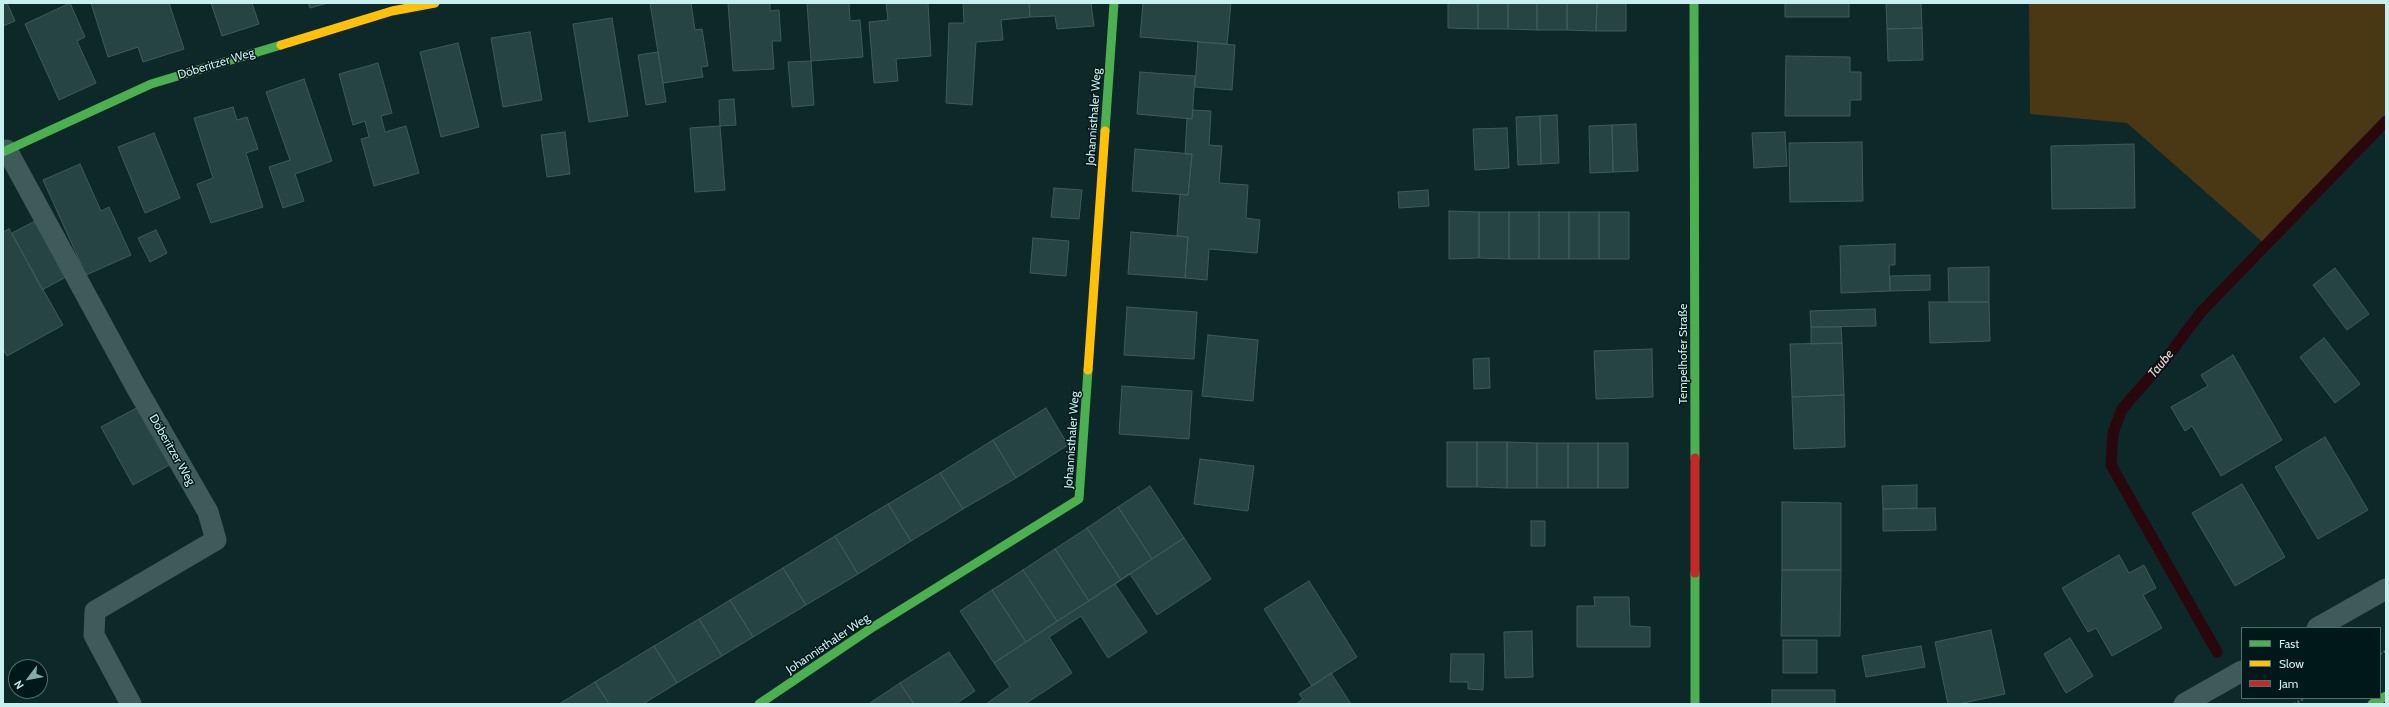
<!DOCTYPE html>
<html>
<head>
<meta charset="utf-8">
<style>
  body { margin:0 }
  #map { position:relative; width:2389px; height:707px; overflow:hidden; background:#0c2828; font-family:Cabin,sans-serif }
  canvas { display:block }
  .frame { position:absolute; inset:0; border:4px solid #c7efef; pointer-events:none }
  .legend { position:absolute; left:2241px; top:627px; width:140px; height:72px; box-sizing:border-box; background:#001819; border:1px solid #506e6f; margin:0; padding:5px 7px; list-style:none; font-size:12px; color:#c7efef }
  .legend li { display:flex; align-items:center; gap:8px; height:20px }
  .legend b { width:20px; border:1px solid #506e6f }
  .north { position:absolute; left:8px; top:659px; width:40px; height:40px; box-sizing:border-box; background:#001819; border:1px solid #506e6f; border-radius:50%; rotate:238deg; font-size:11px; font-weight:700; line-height:16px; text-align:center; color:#c7efef }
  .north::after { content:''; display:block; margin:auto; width:14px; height:18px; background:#86a9a9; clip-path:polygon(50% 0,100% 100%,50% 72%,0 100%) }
</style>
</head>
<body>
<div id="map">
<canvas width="2389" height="707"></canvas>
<div class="frame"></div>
<ul class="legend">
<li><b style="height:5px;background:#4caf50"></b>Fast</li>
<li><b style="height:5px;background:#ffc107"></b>Slow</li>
<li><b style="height:5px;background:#c62828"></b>Jam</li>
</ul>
<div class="north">N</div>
</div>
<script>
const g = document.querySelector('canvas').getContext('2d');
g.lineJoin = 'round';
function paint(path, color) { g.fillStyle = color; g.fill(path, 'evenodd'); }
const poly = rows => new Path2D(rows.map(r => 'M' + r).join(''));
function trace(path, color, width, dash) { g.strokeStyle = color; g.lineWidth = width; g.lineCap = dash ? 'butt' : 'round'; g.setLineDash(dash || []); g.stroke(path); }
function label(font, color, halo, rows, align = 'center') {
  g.font = font + ' Cabin,sans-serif'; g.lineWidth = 3; g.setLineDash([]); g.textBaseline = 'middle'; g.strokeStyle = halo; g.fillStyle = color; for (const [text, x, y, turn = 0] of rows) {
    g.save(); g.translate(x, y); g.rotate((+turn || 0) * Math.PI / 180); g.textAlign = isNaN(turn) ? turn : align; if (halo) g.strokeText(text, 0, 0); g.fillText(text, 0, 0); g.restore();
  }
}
const green = poly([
  [2029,3,2386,3,2386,127,2266,245,2127,123,2030,114]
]);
const stream = poly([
  [2217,652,2111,465,2113,433,2122,409,2165,360,2201,312,2386,121]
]);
const building = poly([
  [3,3,7,3,15,21,3,26,3,3],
  [70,3,85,37,77,41,96,83,59,100,25,24,70,3],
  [91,3,169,3,184,49,143,62,138,47,108,57,91,3],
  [211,3,252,3,259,24,222,36,211,3],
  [308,3,328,3,310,8,308,3],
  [650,3,691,3,695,30,702,29,708,66,701,67,703,77,663,83,650,3],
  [728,3,770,3,770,11,779,10,781,41,772,41,774,69,733,71,728,3],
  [807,3,849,3,850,21,860,20,863,57,811,61,807,3],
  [886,3,928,3,931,56,896,59,898,81,874,83,869,22,888,20,886,3],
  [963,3,1029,3,1030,17,1001,20,1003,40,976,42,972,105,946,103,949,23,964,23,963,3],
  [1029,3,1091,3,1094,26,1057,29,1055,16,1030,17,1029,3],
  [1143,3,1231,3,1227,44,1140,37,1143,3],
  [1448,3,1478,3,1478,29,1448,28,1448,3],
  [1478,3,1508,3,1508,29,1478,29,1478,3],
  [1508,3,1537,3,1537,30,1508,29,1508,3],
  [1537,3,1567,3,1567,30,1537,30,1537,3],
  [1567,3,1597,3,1596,31,1567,30,1567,3],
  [1597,3,1626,3,1626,31,1596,31,1597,3],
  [1785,3,1849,3,1849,17,1785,17,1785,3],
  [1886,3,1921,3,1922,28,1887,29,1886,3],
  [612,18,628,116,589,122,573,24,612,18],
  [1922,28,1923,60,1888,61,1887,29,1922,28],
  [530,32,542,100,503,107,491,38,530,32],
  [1198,42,1235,45,1232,90,1195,87,1198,42],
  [458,43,479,127,441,137,420,52,458,43],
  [658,52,666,102,646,105,638,55,658,52],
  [1786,56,1850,57,1850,72,1861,72,1861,100,1850,100,1850,116,1785,116,1786,56],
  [811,61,814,105,792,107,788,62,811,61],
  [378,63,392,113,381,116,385,132,406,126,419,173,374,186,361,139,369,137,365,121,353,125,339,74,378,63],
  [1140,72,1195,76,1192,119,1137,114,1140,72],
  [304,79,332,161,295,174,304,201,283,208,269,167,290,160,266,92,304,79],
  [734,99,736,125,720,126,719,100,734,99],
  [233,107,237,120,247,117,258,149,246,153,263,207,211,223,197,184,213,178,194,118,233,107],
  [1193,110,1211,111,1209,145,1222,146,1219,183,1248,185,1246,218,1260,220,1257,253,1209,249,1207,280,1185,278,1188,237,1177,236,1180,194,1188,195,1192,154,1185,154,1187,118,1192,119,1193,110],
  [1557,115,1559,163,1541,164,1540,116,1557,115],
  [1540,116,1541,164,1518,165,1516,117,1540,116],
  [1636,124,1638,171,1613,172,1612,125,1636,124],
  [1612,125,1613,172,1590,173,1589,126,1612,125],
  [720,126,725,190,695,192,690,128,720,126],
  [1507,128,1509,168,1475,170,1473,129,1507,128],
  [565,132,570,174,547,177,541,135,565,132],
  [1785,132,1787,166,1754,168,1752,133,1785,132],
  [154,133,180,198,145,213,118,147,154,133],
  [1862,142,1863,201,1790,202,1789,143,1862,142],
  [2134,144,2135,208,2052,209,2051,146,2134,144],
  [1135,149,1192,154,1188,195,1132,191,1135,149],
  [80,164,101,211,109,207,131,255,86,275,43,180,80,164],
  [1054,188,1082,190,1079,219,1051,217,1054,188],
  [1428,190,1429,206,1399,208,1398,192,1428,190],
  [1449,211,1479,212,1479,258,1449,259,1449,211],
  [1479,212,1509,212,1509,259,1479,258,1479,212],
  [1509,212,1539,212,1539,259,1509,259,1509,212],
  [1539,212,1569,212,1569,259,1539,259,1539,212],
  [1569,212,1599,212,1599,259,1569,259,1569,212],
  [1599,212,1629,212,1629,259,1599,259,1599,212],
  [35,221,66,277,42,290,12,233,35,221],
  [9,229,63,325,7,356,3,349,3,232,9,229],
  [156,230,167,253,150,262,138,238,156,230],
  [1131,232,1188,237,1185,278,1128,274,1131,232],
  [1033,238,1069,241,1066,276,1030,273,1033,238],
  [1895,244,1895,265,1889,265,1890,291,1841,293,1840,246,1895,244],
  [1989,267,1989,302,1949,302,1948,268,1989,267],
  [2335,268,2369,314,2347,330,2313,285,2335,268],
  [1930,275,1930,290,1890,291,1890,276,1930,275],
  [1929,302,1989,302,1990,341,1930,343,1929,302],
  [1127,307,1197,312,1194,359,1124,355,1127,307],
  [1875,309,1876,326,1811,327,1810,311,1875,309],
  [1811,327,1841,327,1842,343,1811,344,1811,327],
  [1208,335,1258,340,1253,401,1202,396,1208,335],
  [2324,338,2360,384,2335,403,2300,357,2324,338],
  [1842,343,1844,395,1792,397,1790,344,1842,343],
  [1652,349,1653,397,1596,399,1594,351,1652,349],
  [2233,355,2282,440,2221,476,2192,426,2185,431,2171,407,2208,386,2201,375,2233,355],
  [1489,358,1490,388,1474,389,1473,359,1489,358],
  [1122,386,1192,391,1189,439,1119,434,1122,386],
  [1844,395,1845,447,1794,449,1792,397,1844,395],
  [142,405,173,463,133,485,101,427,142,405],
  [1046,408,1068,445,1016,478,993,440,1046,408],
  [2325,437,2368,510,2318,539,2275,467,2325,437],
  [993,440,1016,478,963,509,940,473,993,440],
  [1447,442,1477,442,1477,487,1447,487,1447,442],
  [1477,442,1507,442,1507,488,1477,487,1477,442],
  [1507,442,1537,443,1537,488,1507,488,1507,442],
  [1537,443,1568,443,1568,488,1537,488,1537,443],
  [1568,443,1598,443,1598,488,1568,488,1568,443],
  [1598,443,1628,443,1628,488,1598,488,1598,443],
  [1200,459,1254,466,1248,511,1194,504,1200,459],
  [940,473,963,509,911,541,888,504,940,473],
  [2242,484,2285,557,2235,586,2192,513,2242,484],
  [1917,485,1917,508,1883,509,1882,486,1917,485],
  [1150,486,1184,538,1152,559,1118,507,1150,486],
  [1782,502,1841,503,1841,570,1782,570,1782,502],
  [888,504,911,541,858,574,835,536,888,504],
  [1118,507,1152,559,1121,580,1087,528,1118,507],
  [1935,508,1936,530,1883,531,1883,509,1935,508],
  [1531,521,1545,521,1545,546,1531,546,1531,521],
  [1087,528,1121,580,1089,601,1055,549,1087,528],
  [835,536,858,574,806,605,783,568,835,536],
  [1184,538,1211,579,1157,615,1130,574,1115,584,1147,632,1108,658,1081,616,1049,637,1072,673,1025,704,986,704,1010,687,994,663,1184,538],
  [1055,549,1089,601,1057,621,1023,570,1055,549],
  [2119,555,2129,573,2144,565,2156,588,2143,595,2162,628,2112,656,2096,628,2088,632,2062,588,2119,555],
  [783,568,806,605,753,637,730,600,783,568],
  [1023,570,1057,621,1026,642,992,590,1023,570],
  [1782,570,1841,570,1840,636,1781,636,1782,570],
  [1309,581,1357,657,1312,686,1264,609,1309,581],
  [992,590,1026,642,994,663,960,611,992,590],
  [1594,597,1629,597,1630,626,1650,627,1650,647,1577,647,1577,606,1595,606,1594,597],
  [730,600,753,637,722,656,699,619,730,600],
  [699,619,722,656,677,683,654,646,699,619],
  [1991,630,2005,694,1959,704,1948,704,1935,642,1991,630],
  [1532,631,1533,677,1505,678,1504,632,1532,631],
  [2070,638,2093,676,2066,693,2044,654,2070,638],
  [1783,640,1817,640,1817,673,1783,673,1783,640],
  [654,646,677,683,643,704,609,704,595,682,654,646],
  [1921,646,1925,667,1866,677,1862,656,1921,646],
  [949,652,975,691,956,704,914,704,900,683,949,652],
  [1451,654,1484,654,1483,690,1468,689,1468,682,1450,682,1451,654],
  [1331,673,1351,704,1296,704,1303,699,1299,694,1331,673],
  [595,682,609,704,559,704,595,682],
  [900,683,914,704,871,704,870,703,900,683],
  [1772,690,1835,690,1835,704,1772,704,1772,690]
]);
const path = poly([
  [2380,654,2386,651],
  [2294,704,2305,698]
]);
const lane = poly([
  [7,150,136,387,208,512,216,540,95,611,94,635,131,704],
  [2317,628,2386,589],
  [2184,704,2242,671]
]);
const fast = poly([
  [1694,3,1695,458],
  [1105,131,1114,3],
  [3,152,151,84,281,45],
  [1695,573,1695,704],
  [759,704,870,629,1079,499,1088,370],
  [2372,704,2386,696]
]);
const slow = poly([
  [281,45,392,11,435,3],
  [1088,370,1105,131]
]);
const jam = poly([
  [1695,458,1695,573]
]);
const streetNames = [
  ["Döberitzer Weg",216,64,-17],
  ["Johannisthaler Weg",1094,117,-86],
  ["Tempelhofer Straße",1683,354,-90],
  ["Johannisthaler Weg",1072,440,-86],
  ["Döberitzer Weg",172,450,60],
  ["Johannisthaler Weg",828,644,-34]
];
const waterNames = [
  ["Taube",2161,364,-51]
];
paint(green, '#4a3814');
trace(stream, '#29070d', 11);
paint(building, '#264441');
trace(building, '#405b58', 1);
trace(path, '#486060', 2.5, [2, 2]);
trace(lane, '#3e5a5b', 21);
trace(fast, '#4caf50', 9);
trace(slow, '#ffc107', 9);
trace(jam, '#c62828', 9);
label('12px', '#c7efef', '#001819', streetNames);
label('italic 13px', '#fecdce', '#001819', waterNames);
</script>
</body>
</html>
